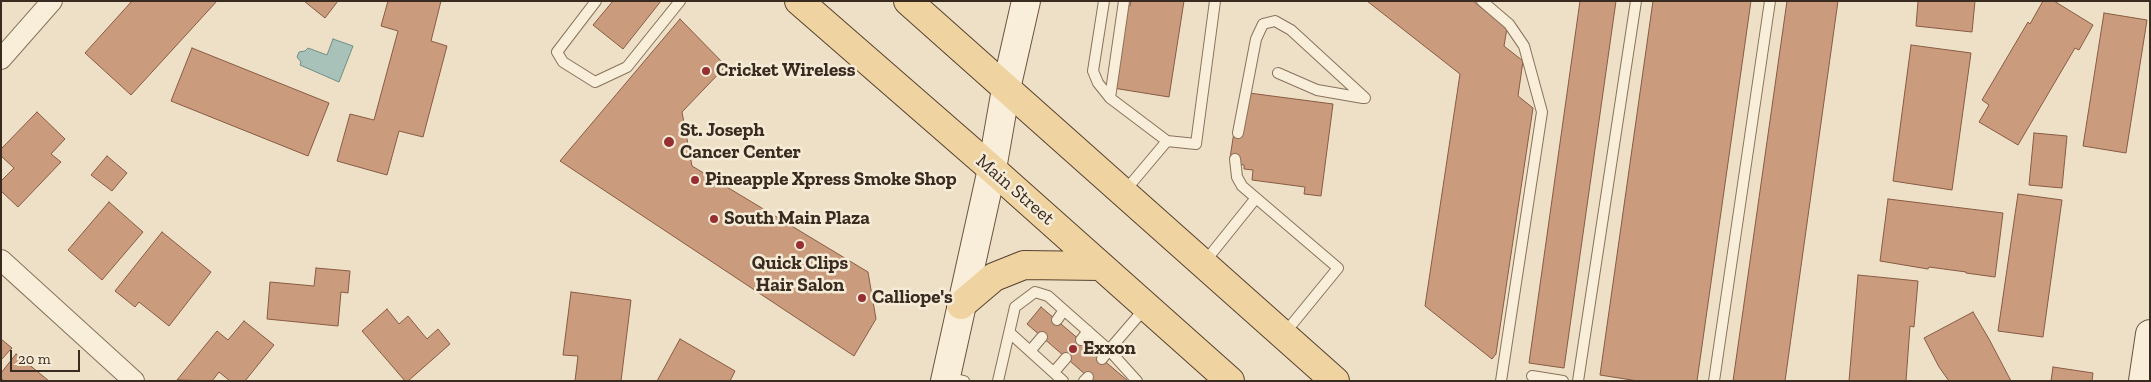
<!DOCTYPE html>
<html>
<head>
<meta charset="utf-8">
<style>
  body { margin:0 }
  #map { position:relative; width:2151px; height:382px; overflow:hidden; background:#eee0c6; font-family:"Zilla Slab",serif }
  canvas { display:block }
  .frame { position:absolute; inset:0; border:2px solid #392b20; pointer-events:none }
  .scale { position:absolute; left:10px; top:350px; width:70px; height:22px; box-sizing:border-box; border:2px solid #392b20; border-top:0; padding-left:6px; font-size:15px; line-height:18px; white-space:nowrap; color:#392b20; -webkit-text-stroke:4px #f5ebd6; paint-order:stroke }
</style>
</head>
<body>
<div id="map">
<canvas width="2151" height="382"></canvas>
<div class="frame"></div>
<div class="scale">20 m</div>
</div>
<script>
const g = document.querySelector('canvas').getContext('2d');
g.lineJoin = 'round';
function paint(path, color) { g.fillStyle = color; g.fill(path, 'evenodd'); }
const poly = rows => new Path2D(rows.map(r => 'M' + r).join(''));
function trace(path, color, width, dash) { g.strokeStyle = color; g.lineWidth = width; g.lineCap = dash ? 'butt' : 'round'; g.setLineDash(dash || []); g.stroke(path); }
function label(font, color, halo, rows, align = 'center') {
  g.font = font + ' "Zilla Slab",serif'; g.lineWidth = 5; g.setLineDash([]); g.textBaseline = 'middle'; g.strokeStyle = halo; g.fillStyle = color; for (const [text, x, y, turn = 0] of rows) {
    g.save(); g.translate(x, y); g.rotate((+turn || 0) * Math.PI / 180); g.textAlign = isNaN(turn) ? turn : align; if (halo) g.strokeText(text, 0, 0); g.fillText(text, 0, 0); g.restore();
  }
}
const water = poly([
  [333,39,353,46,339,82,300,65,301,62,297,57,299,52,305,51,308,48,327,55,333,39]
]);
const building = poly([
  [132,1,217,1,131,95,85,53,132,1],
  [304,1,338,1,325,18,304,1],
  [388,1,441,1,431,41,447,46,423,137,399,131,387,175,337,161,350,114,374,120,398,31,381,26,388,1],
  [613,1,661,1,623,49,593,25,613,1],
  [1131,1,1184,1,1169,97,1113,88,1126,5,1130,6,1131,1],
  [1367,1,1473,1,1507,28,1504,46,1523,61,1518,96,1533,108,1496,354,1492,359,1425,306,1460,74,1367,1],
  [1580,1,1616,1,1564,368,1529,363,1580,1],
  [1653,1,1751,1,1697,381,1638,381,1600,375,1653,1],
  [1787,1,1838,1,1785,381,1733,381,1787,1],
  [1918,1,1977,1,1975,1,1972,32,1916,26,1918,1],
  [2043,1,2054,1,2093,25,2079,50,2075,48,2018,145,1979,122,1989,105,1982,100,2028,22,2030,24,2043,1],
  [2104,13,2147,20,2126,153,2083,146,2104,13],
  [680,19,726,66,682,112,692,166,868,272,876,319,854,356,560,161,680,19],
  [1911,45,1971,53,1952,190,1893,181,1911,45],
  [192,48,329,103,308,156,171,101,192,48],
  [1249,93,1333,104,1321,196,1304,194,1305,187,1252,180,1253,170,1244,169,1244,165,1238,164,1239,159,1230,158,1234,132,1249,93],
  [37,112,65,139,51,154,61,162,18,207,1,191,1,181,14,168,1,156,1,149,37,112],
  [2034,133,2067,136,2062,188,2029,185,2034,133],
  [107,156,127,173,112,191,91,175,107,156],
  [2018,194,2062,200,2043,337,1998,331,2018,194],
  [1888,199,2003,213,1995,277,1966,273,1966,272,1929,267,1928,269,1880,261,1888,199],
  [109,202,143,232,102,280,68,250,109,202],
  [162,232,211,272,169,326,139,302,135,307,115,291,162,232],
  [316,268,350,271,348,293,341,292,338,326,267,319,270,282,314,286,316,268],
  [1858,275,1918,281,1914,327,1910,326,1906,381,1849,381,1858,275],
  [571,292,631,300,621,381,575,381,578,356,563,355,571,292],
  [1041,307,1128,381,1093,381,1027,324,1041,307],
  [387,309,399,324,408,316,427,339,438,329,450,344,408,381,405,381,362,331,387,309],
  [1973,312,1989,339,2011,381,1949,381,1939,367,1924,338,1973,312],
  [244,321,274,345,245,381,230,381,219,372,212,381,177,380,217,331,228,340,244,321],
  [1,339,12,348,1,360,1,339],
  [680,339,735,371,730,381,657,381,680,339],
  [16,354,49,381,4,381,1,378,1,373,16,354],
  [2053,367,2093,373,2092,381,2051,381,2053,367]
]);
const lane = poly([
  [596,1,557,52,563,62,595,82,627,67,680,1],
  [1104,1,1093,71,1098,83,1110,98,1167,141,1196,144,1215,1],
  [1482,1,1509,24,1524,46,1542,112,1501,381],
  [1278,73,1317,90,1363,98],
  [1110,98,1124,1],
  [1238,133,1256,39,1263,24,1275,21,1291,30,1365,98],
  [1235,159,1237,177,1242,186,1256,198],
  [1124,192,1167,141],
  [1203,264,1256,198,1338,268,1284,334],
  [1057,320,1064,310],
  [1010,333,1063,381],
  [1081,340,1088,331],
  [1030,351,1042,337],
  [1102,359,1109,350,1137,381],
  [1054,372,1066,358],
  [1532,376,1563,381],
  [947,377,964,381],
  [998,381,1015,307,1035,292,1048,296,1109,350,1146,307],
  [1084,381,1088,377],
  [1578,381,1636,1],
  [1714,381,1770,1]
]);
const street = poly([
  [1,59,52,1],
  [1,260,134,381]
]);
const secondary = poly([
  [945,381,992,169,1006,89,1026,1],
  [2143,381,2150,334]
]);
const primary = poly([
  [799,1,992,169,1230,381],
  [908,1,1335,381],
  [961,305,994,277,1024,265,1101,266]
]);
const markers = [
  [706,71,5,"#962e32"],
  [669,142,6,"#962e32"],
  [695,180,5,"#962e32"],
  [714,219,5,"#962e32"],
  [800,245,5,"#962e32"],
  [862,298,5,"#962e32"],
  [1073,349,5,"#962e32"]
];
const poiNames = [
  ["Cricket Wireless",716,71],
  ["St. Joseph",680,131],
  ["Cancer Center",680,153],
  ["Pineapple Xpress Smoke Shop",705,180],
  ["South Main Plaza",724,219],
  ["Quick Clips",800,264,"center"],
  ["Hair Salon",800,286,"center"],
  ["Calliope's",872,298],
  ["Exxon",1083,349]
];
const streetNames = [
  ["Main Street",1015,190,41]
];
paint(water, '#a8c1b9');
trace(water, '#6e9086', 1);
paint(building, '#cb9b7d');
trace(building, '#875b43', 1);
trace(lane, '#89725c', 12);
trace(street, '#89725c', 22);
trace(secondary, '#6b533f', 30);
trace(primary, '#574130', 30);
trace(lane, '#f8eeda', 10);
trace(street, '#f8eeda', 20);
trace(secondary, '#f8eeda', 28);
trace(primary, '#efd3a0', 28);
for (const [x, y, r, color] of markers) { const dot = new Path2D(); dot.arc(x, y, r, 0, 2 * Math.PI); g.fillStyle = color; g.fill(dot); trace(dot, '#f5ebd6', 2); }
label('bold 19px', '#392b20', '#f5ebd6', poiNames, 'left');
label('19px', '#392b20', '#f5ebd6', streetNames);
</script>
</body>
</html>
